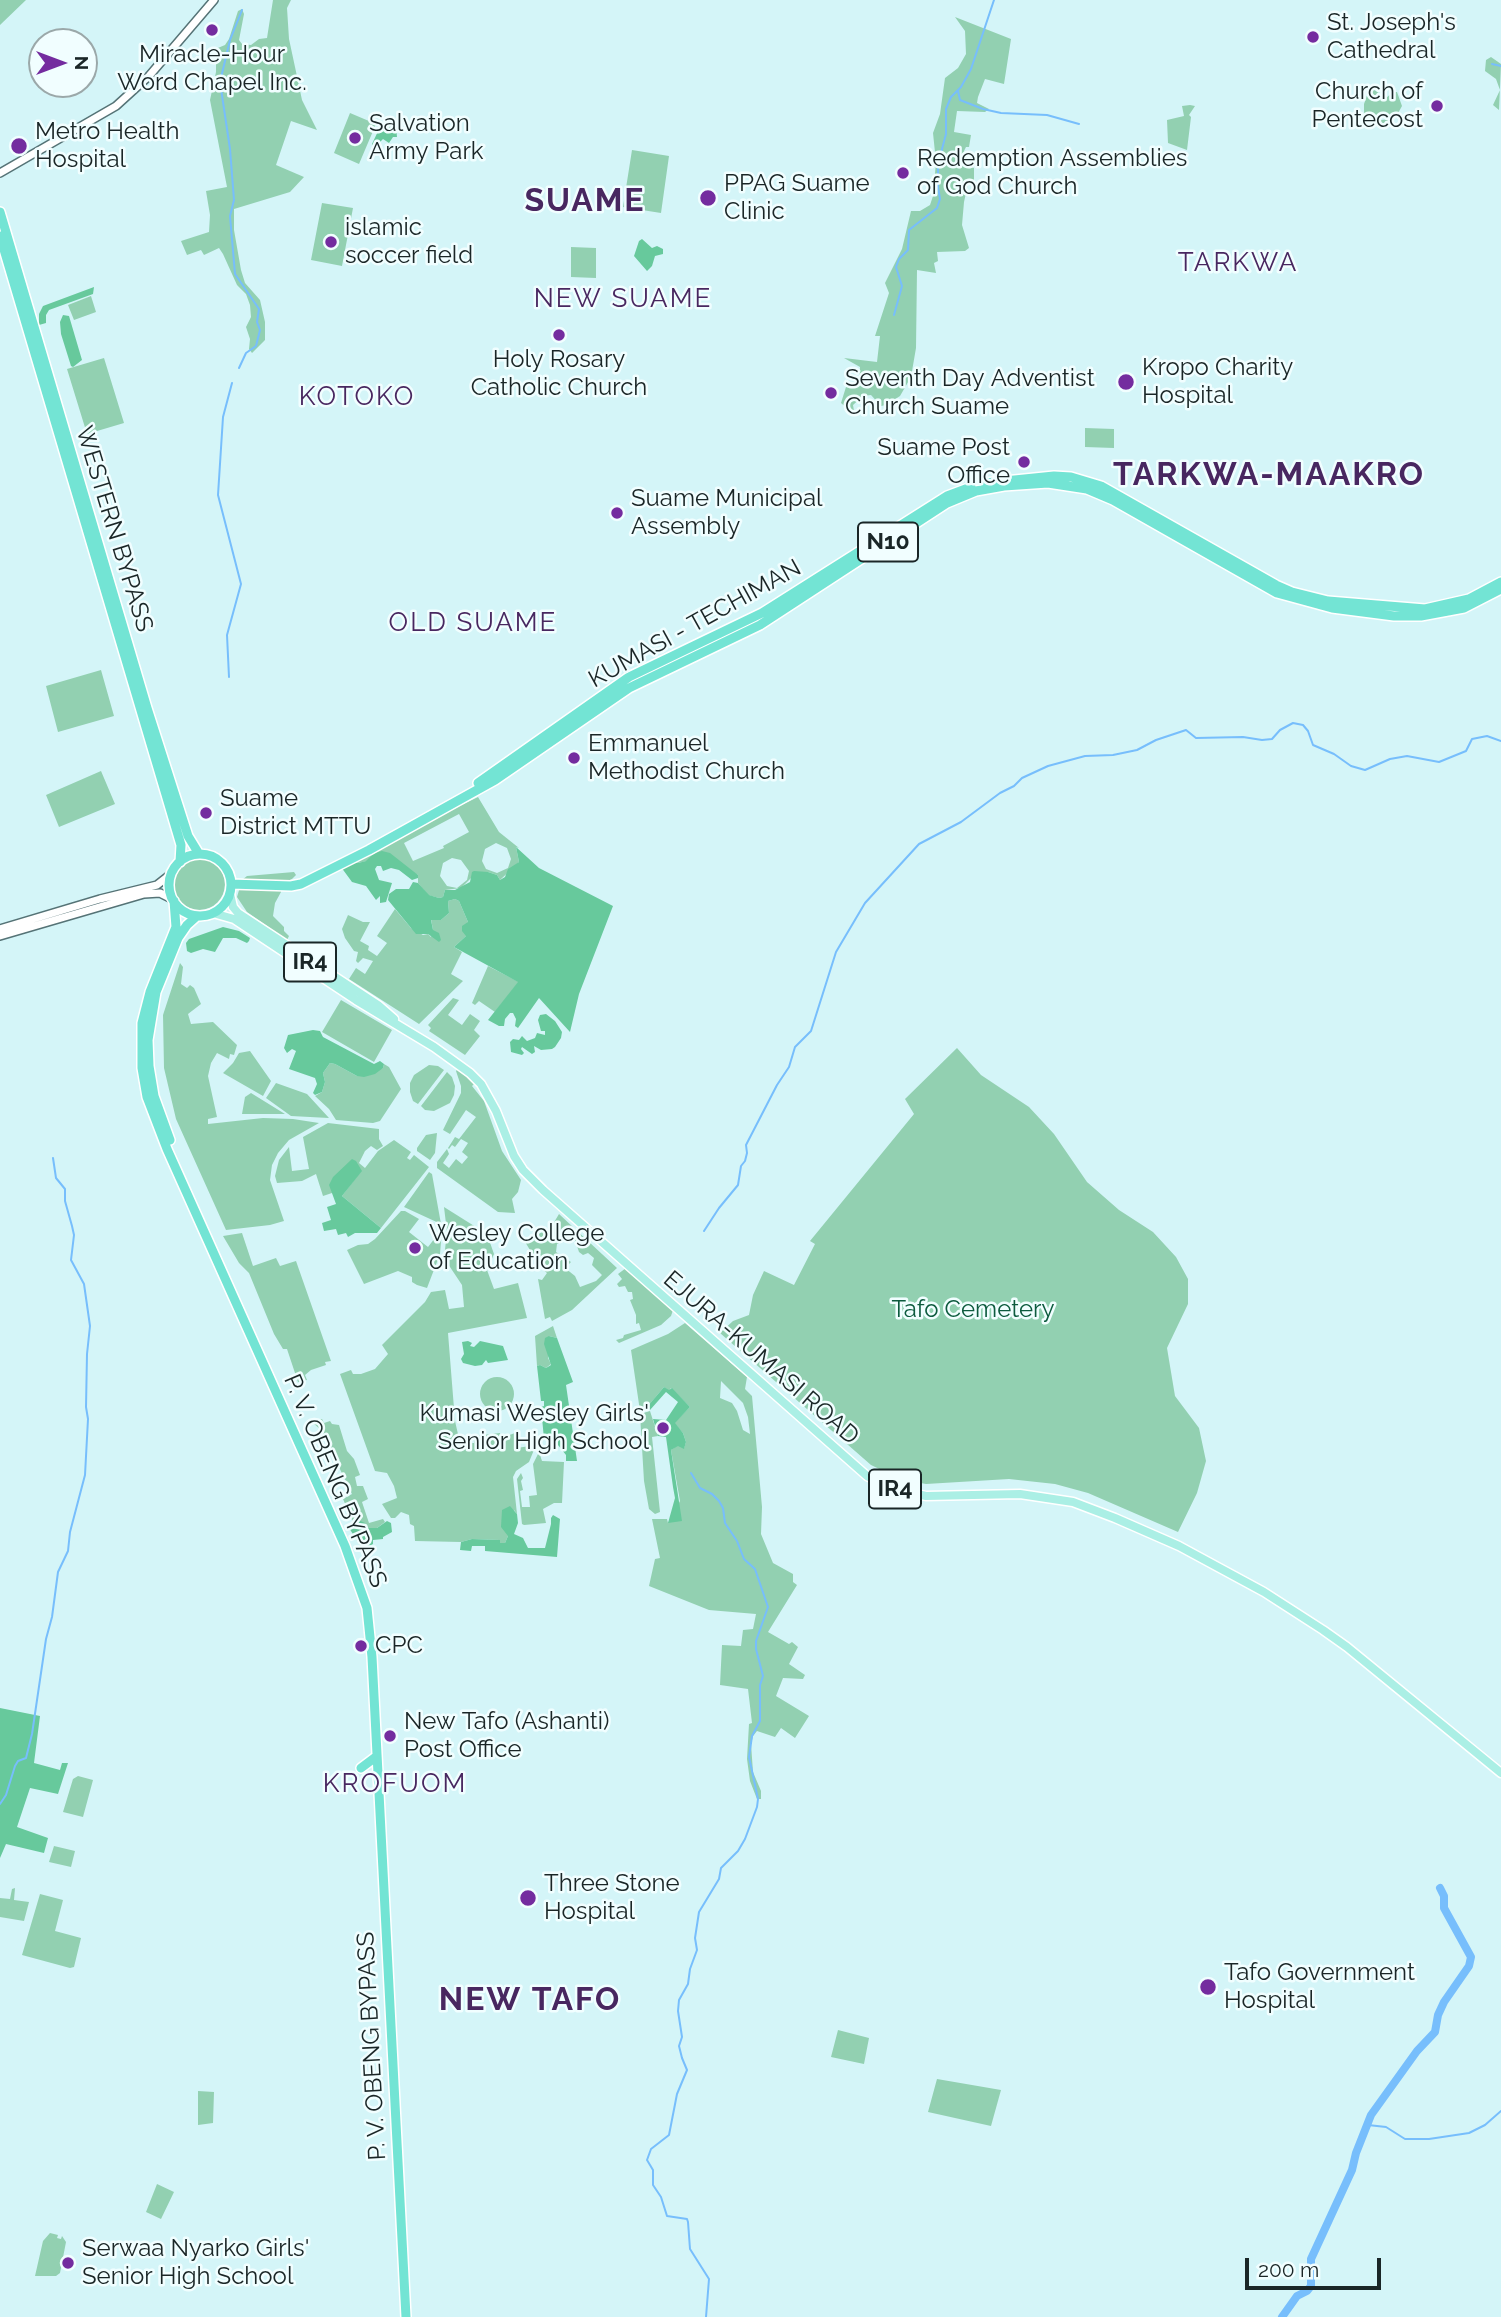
<!DOCTYPE html>
<html>
<head>
<meta charset="utf-8">
<style>
  body { margin:0 }
  #map { position:relative; width:1501px; height:2317px; overflow:hidden; background:#d4f5f8; font-family:Raleway,sans-serif }
  canvas { display:block }
  .north { position:absolute; left:28px; top:28px; width:70px; height:70px; box-sizing:border-box; background:#f1feff; border:2px solid #9ba8a9; border-radius:50%; rotate:90deg; font-size:19px; font-weight:700; line-height:28px; text-align:center; color:#1a2627 }
  .north::after { content:''; display:block; margin:auto; width:24px; height:32px; background:#742c9f; clip-path:polygon(50% 0,100% 100%,50% 72%,0 100%) }
  .scale { position:absolute; left:1245px; top:2258px; width:136px; height:32px; box-sizing:border-box; border:4px solid #1a2627; border-top:0; padding-left:9px; font-size:21px; line-height:24px; white-space:nowrap; color:#1a2627; -webkit-text-stroke:5px #f1feff; paint-order:stroke }
</style>
</head>
<body>
<div id="map">
<canvas width="1501" height="2317"></canvas>
<div class="north">N</div>
<div class="scale">200 m</div>
</div>
<script>
const g = document.querySelector('canvas').getContext('2d');
g.lineJoin = 'round';
function paint(path, color) { g.fillStyle = color; g.fill(path, 'evenodd'); }
const poly = rows => new Path2D(rows.map(r => 'M' + r).join(''));
function trace(path, color, width, dash) { g.strokeStyle = color; g.lineWidth = width; g.lineCap = dash ? 'butt' : 'round'; g.setLineDash(dash || []); g.stroke(path); }
function label(font, color, halo, rows, align = 'center') {
  g.font = font + ' Raleway,sans-serif'; g.lineWidth = 5; g.setLineDash([]); g.textBaseline = 'middle'; g.strokeStyle = halo; g.fillStyle = color; for (const [text, x, y, turn = 0] of rows) {
    g.save(); g.translate(x, y); g.rotate((+turn || 0) * Math.PI / 180); g.textAlign = isNaN(turn) ? turn : align; if (halo) g.strokeText(text, 0, 0); g.fillText(text, 0, 0); g.restore();
  }
}
const green = poly([
  [0,0,26,0,0,25],
  [273,0,291,0,287,8,289,39,295,67,302,100,317,130,291,121,276,165,304,177,290,192,234,209,234,230,241,270,245,283,260,300,265,322,265,340,252,353,249,349,250,339,246,327,251,317,250,305,246,294,237,285,223,254,219,248,204,255,201,250,187,255,181,241,209,232,210,215,206,191,227,187,210,100,216,72,216,63,209,55,213,50,225,45,229,39,238,11,242,9,244,14,239,40,242,44,251,45,259,39,267,38],
  [955,17,1011,39,1004,84,985,79,978,97,977,103,989,109,985,112,957,111,954,132,971,135,969,147,966,147,964,151,968,166,974,168,974,184,968,184,964,202,962,225,969,248,965,251,937,252,938,261,934,263,936,273,917,270,916,348,911,377,900,396,886,405,881,406,871,395,863,396,853,405,854,411,848,409,841,403,846,387,859,384,860,367,844,358,877,362,880,336,875,336,889,293,885,283,902,249,911,211,920,211,930,205,933,196,936,162,933,133,940,114,945,78,958,68,966,54,965,31],
  [1491,57,1501,64,1499,110,1493,105,1500,90,1496,79,1485,71,1486,60],
  [1370,87,1386,98,1393,92,1397,92,1402,106,1397,115,1393,117,1392,115,1381,115,1381,120,1393,119,1393,123,1377,125,1364,115,1364,104],
  [1190,105,1195,106,1189,115,1191,117,1187,150,1168,143,1167,120,1184,116,1182,106],
  [350,113,376,124,359,164,334,153],
  [632,150,669,156,661,213,623,207],
  [322,203,353,208,342,266,311,260],
  [571,247,596,248,596,278,571,277],
  [91,296,96,312,74,320,68,305],
  [104,358,124,423,87,434,67,369],
  [1085,428,1114,429,1114,448,1085,447],
  [101,670,114,716,58,732,46,686],
  [101,771,115,804,59,827,46,795],
  [478,797,499,832,519,848,516,847,519,862,500,880,497,875,488,872,476,873,461,888,445,890,443,897,439,898,428,895,418,883,418,875,374,853,367,861,358,863,347,861],
  [459,814,469,832,443,846,444,848,413,861,404,843],
  [496,843,507,848,511,859,508,868,497,873,486,869,482,861,485,849],
  [452,858,461,860,469,871,467,880,457,888,447,886,440,876,443,863],
  '173 884a26 26 0 1 1 52 0a26 26 0 1 1-52 0Z',
  [294,872,296,875,292,879,281,884,281,892,275,903,273,916,284,927,284,931,289,936,287,940,247,912,237,897,242,880,247,876],
  [455,899,459,901,468,922,466,936,454,947,462,952,451,974,463,981,419,1024,349,979,356,968,365,974,373,961,363,958,358,963,356,961,358,952,354,951,345,938,342,929,348,915,363,922,370,922,360,941,369,946,368,950,377,956,387,943,377,936,395,909,411,928,423,935,428,934,431,937,433,930,431,919,441,920,449,913,448,901],
  [180,963,183,967,181,984,187,988,190,985,194,988,201,1004,188,1014,191,1024,213,1022,237,1045,234,1055,230,1054,229,1059,217,1053,211,1063,208,1076,217,1117,208,1119,208,1124,263,1118,293,1119,319,1123,289,1140,278,1153,272,1165,270,1180,284,1221,270,1225,226,1230,176,1119,164,1068,163,1015],
  [488,966,519,982,495,1012,479,1001,475,1005,472,1003],
  [453,998,459,1000,448,1015,462,1025,470,1014,480,1021,474,1030,480,1036,465,1055,429,1031,431,1028,428,1025],
  [341,1000,392,1030,374,1062,322,1032],
  [957,1048,981,1075,1029,1107,1054,1134,1087,1182,1119,1210,1153,1232,1176,1257,1188,1279,1188,1304,1167,1348,1175,1396,1199,1428,1206,1461,1197,1493,1178,1532,1088,1493,1055,1484,1009,1479,926,1484,900,1479,871,1465,720,1333,733,1321,749,1315,753,1295,764,1271,794,1285,815,1244,810,1241,914,1114,905,1099],
  [250,1051,271,1081,263,1096,223,1073,233,1063,239,1053],
  [330,1063,335,1064,357,1076,383,1068,384,1064,389,1067,401,1089,380,1121,373,1123,336,1120,329,1109,315,1096,322,1092,325,1082,323,1073],
  [429,1065,438,1066,444,1070,418,1104,413,1101,410,1092,410,1083,414,1075],
  [459,1067,476,1082,472,1086,484,1101,502,1151,521,1180,518,1192,512,1199,515,1213,498,1212,437,1168,437,1162,447,1149,449,1154,443,1163,449,1168,456,1159,462,1164,468,1157,462,1152,468,1143,461,1139,455,1147,452,1145,449,1149,448,1148,455,1137,459,1139,476,1117,466,1110,450,1134,443,1130,461,1093,461,1086,456,1071],
  [447,1072,452,1077,455,1086,454,1095,450,1103,434,1111,425,1110,421,1106],
  [276,1083,307,1094,329,1118,291,1116,266,1098],
  [251,1093,285,1114,242,1114,245,1097],
  [328,1123,379,1129,379,1139,383,1146,377,1150,371,1146,365,1151,359,1163,365,1168,378,1151,394,1140,411,1152,407,1158,410,1160,414,1155,429,1167,381,1228,342,1196,361,1171,332,1193,323,1196,316,1174,302,1181,277,1183,275,1176,279,1160,289,1147,292,1171,309,1169,303,1137],
  [437,1133,435,1153,430,1160,417,1151,417,1148,426,1135],
  [429,1172,432,1174,441,1224,404,1207],
  [444,1207,487,1234,494,1254,487,1270,494,1289,518,1283,527,1318,448,1333,455,1421,460,1443,474,1443,475,1436,500,1433,501,1438,515,1433,517,1448,536,1445,529,1462,516,1471,513,1477,517,1514,514,1510,508,1536,505,1543,500,1543,499,1540,472,1539,461,1542,415,1541,414,1526,410,1524,409,1515,401,1512,395,1518,391,1518,382,1504,397,1498,394,1486,387,1473,375,1471,340,1374,351,1370,353,1374,361,1374,375,1369,388,1354,382,1345,425,1302,431,1292,445,1290,449,1309,464,1307,462,1285,444,1258,447,1232],
  [401,1211,405,1211,419,1219,409,1232,428,1247,438,1234,438,1230,442,1229,440,1254,427,1288,417,1285,412,1282,412,1277,398,1271,364,1284,347,1250,358,1245,368,1244,375,1239],
  [559,1214,617,1268,572,1310,552,1321,550,1317,545,1319,538,1279,542,1280,547,1273,540,1267,524,1240,550,1229],
  [566,1240,575,1240,579,1252,583,1255,588,1253,594,1258,592,1265,602,1275,596,1281,580,1287,575,1276,565,1268,571,1262,556,1252,557,1244],
  [242,1233,253,1266,276,1258,280,1266,296,1261,331,1361,325,1362,326,1365,311,1370,305,1375,307,1380,298,1382,287,1349,283,1349,274,1334,249,1273,239,1263,223,1236],
  [626,1268,673,1310,671,1316,661,1325,619,1343,616,1340,623,1338,624,1335,641,1330,639,1323,636,1324,636,1315,630,1300,633,1299,632,1292,628,1292,625,1286,619,1287,617,1284,622,1279,618,1274],
  [685,1323,747,1377,745,1389,752,1396,762,1507,761,1534,773,1563,793,1574,793,1582,797,1585,768,1632,789,1644,792,1642,798,1647,789,1664,805,1675,803,1679,783,1678,776,1696,809,1716,795,1738,781,1728,775,1737,757,1731,753,1736,751,1744,753,1772,761,1791,761,1799,757,1799,750,1781,747,1759,749,1724,752,1723,748,1689,720,1685,722,1645,741,1646,743,1630,753,1629,756,1614,709,1610,649,1586,655,1559,660,1558,652,1519,667,1519,668,1523,680,1501,671,1450,678,1445,684,1448,686,1442,683,1433,674,1423,690,1407,671,1388,669,1391,664,1387,648,1406,649,1409,640,1411,631,1350,668,1334],
  [721,1381,743,1403,748,1417,750,1434,743,1430,737,1411,732,1403,720,1398],
  [553,1326,557,1338,549,1336,548,1358,551,1364,546,1368,540,1365,537,1366,535,1336],
  '480 1394a17 17 0 1 1 34 0a17 17 0 1 1-34 0Z',
  [650,1411,658,1436,652,1437,660,1512,655,1514,649,1509,644,1481,640,1414],
  [322,1419,324,1423,330,1421,332,1424,339,1425,347,1451,354,1459,360,1475,355,1477,357,1486,363,1486,368,1499,362,1502,369,1523,383,1519,385,1522,377,1528,369,1528,357,1519,353,1522,343,1499,352,1494,321,1430,312,1422],
  [539,1452,542,1461,564,1462,562,1503,554,1503,543,1509,546,1523,524,1525,522,1524,517,1479,521,1473,523,1478,521,1481,523,1490,520,1491,522,1507,530,1507,529,1496,537,1495,533,1464],
  [78,1776,93,1780,83,1817,63,1812,73,1779],
  [54,1846,75,1851,71,1867,49,1862],
  [15,1888,14,1900,29,1902,24,1921,0,1917,0,1898,10,1899,12,1889],
  [40,1894,63,1900,55,1931,81,1938,74,1967,70,1968,22,1955],
  [838,2030,869,2038,864,2064,831,2057],
  [937,2079,1001,2090,991,2126,928,2112],
  [198,2091,214,2092,213,2123,198,2125],
  [157,2184,174,2192,161,2219,146,2212],
  [50,2233,58,2235,57,2238,61,2239,62,2236,66,2242,60,2273,56,2276,35,2276,43,2241]
]);
const forest = poly([
  [391,117,395,117,397,137,393,137,389,143,383,139,374,148,372,144,380,127,382,123,386,128,389,128],
  [642,239,652,248,657,246,663,249,663,254,655,256,652,266,647,271,634,256,639,241],
  [94,287,93,294,49,310,46,315,46,323,39,325,39,314,43,306],
  [63,315,69,316,82,360,73,367,71,366,61,334,60,322],
  [516,847,539,868,613,906,579,994,570,1032,539,998,518,1028,515,1026,516,1019,513,1013,510,1013,505,1019,504,1026,499,1026,488,1020,518,982,454,947,466,936,462,931,462,926,468,922,459,901,455,899,448,901,449,913,441,920,431,920,433,930,439,933,441,940,439,942,428,934,416,934,388,900,389,894,396,889,409,889,413,882,418,883,429,895,439,898,443,897,445,890,455,890,470,882,472,872,474,871,488,872,497,875,500,880,505,877,508,869,519,862],
  [382,851,390,853,418,875,418,878,412,880,399,870,391,868,383,871,381,866,377,866,375,869,379,880,392,883,386,902,380,903,380,896,376,900,366,886,352,882,341,867,347,861,358,863,366,861,374,853],
  [223,927,239,931,250,938,249,941,247,943,236,938,223,938,215,952,203,949,191,953,187,951,186,943,189,939],
  [546,1014,555,1021,562,1032,561,1038,555,1047,552,1049,541,1050,534,1046,535,1052,532,1054,522,1047,521,1049,524,1053,522,1055,511,1052,510,1042,513,1039,519,1040,522,1036,527,1041,535,1038,537,1033,545,1035,545,1031,541,1031,538,1020,540,1015],
  [313,1030,320,1031,323,1037,374,1064,380,1061,384,1064,383,1068,375,1074,364,1077,357,1076,335,1064,330,1063,323,1073,325,1082,322,1092,315,1095,313,1093,317,1084,315,1078,289,1069,296,1051,292,1049,287,1053,284,1048,288,1035],
  [352,1159,356,1161,362,1171,342,1196,381,1228,377,1233,355,1233,348,1237,346,1233,338,1235,336,1229,324,1231,322,1223,331,1220,327,1207,336,1204,329,1185,333,1177],
  [549,1336,557,1338,573,1382,566,1385,577,1461,566,1461,566,1455,554,1440,544,1439,541,1407,544,1406,544,1401,541,1401,537,1366,540,1365,546,1368,551,1365,544,1344,545,1338],
  [468,1341,472,1343,470,1346,474,1347,480,1341,503,1346,508,1360,488,1363,486,1360,482,1365,475,1366,463,1363,461,1359,464,1354,462,1342],
  [664,1387,669,1390,672,1388,690,1407,675,1423,683,1433,686,1442,684,1449,678,1446,671,1450,682,1521,668,1523,675,1498,673,1487,666,1437,658,1436,653,1419,666,1420,678,1402,666,1392,650,1410,647,1407],
  [510,1506,517,1514,518,1523,514,1534,523,1538,528,1548,545,1548,551,1524,551,1518,553,1515,560,1519,557,1557,485,1551,485,1546,472,1546,471,1551,460,1550,461,1542,472,1539,500,1540,500,1543,505,1543,508,1536,501,1527,502,1510],
  [356,1519,365,1523,369,1528,377,1528,387,1521,391,1523,392,1532,383,1537,383,1539,373,1540,373,1544,367,1547,366,1556,348,1526],
  [0,1708,40,1716,34,1763,60,1770,62,1763,68,1763,58,1794,30,1788,17,1827,48,1838,44,1853,6,1844,0,1858]
]);
const stream = poly([
  [1492,64,1501,66],
  [958,91,960,100,983,109,1001,113,1047,115,1079,124],
  [894,315,902,286,896,267,899,259,908,250,909,230,937,208,940,199,938,187,938,164,946,134,946,109,951,97,961,87,971,69,994,0],
  [239,368,246,353,256,346,260,330,257,322,259,309,235,274,230,216,234,200,230,149,220,82,230,40,242,10],
  [229,677,227,635,241,584,218,495,223,417,232,383],
  [704,1231,719,1208,738,1185,741,1166,745,1161,747,1153,746,1145,777,1085,789,1067,795,1047,811,1031,836,952,865,903,919,844,961,822,1000,793,1014,786,1022,778,1048,766,1085,756,1113,755,1137,750,1156,740,1186,730,1196,738,1243,737,1262,740,1272,739,1280,730,1293,723,1303,725,1308,731,1313,745,1334,754,1351,766,1365,770,1390,759,1407,756,1439,762,1466,751,1472,739,1487,736,1501,741],
  [691,1473,700,1488,712,1494,719,1501,723,1508,725,1523,737,1541,744,1559,755,1569,768,1607,756,1641,756,1649,763,1676,760,1685,760,1721,752,1736,749,1757,758,1799,757,1807,745,1839,738,1851,721,1868,719,1879,699,1912,695,1938,697,1950,690,1969,688,1984,679,2000,678,2011,682,2037,679,2046,682,2058,687,2070,677,2094,669,2135,651,2149,647,2160,653,2170,653,2185,661,2197,667,2216,687,2219,688,2222,690,2249,709,2279,706,2317],
  [0,1804,6,1795,15,1766,18,1761,26,1758,32,1734,46,1639,52,1617,58,1572,68,1551,70,1532,85,1475,88,1419,86,1407,87,1354,90,1326,84,1284,71,1260,74,1235,72,1226,65,1201,65,1189,56,1178,53,1158],
  [1368,2125,1386,2127,1405,2139,1429,2139,1469,2133,1485,2125,1501,2111]
]);
const river = poly([
  [1282,2317,1297,2296,1307,2291,1311,2286,1311,2259,1352,2170,1356,2153,1371,2115,1417,2051,1435,2032,1438,2015,1444,2002,1469,1966,1471,1957,1444,1908,1444,1896,1440,1888]
]);
const secondary = poly([
  [0,173,116,106,149,76,214,0],
  [0,929,100,899,157,885,171,874],
  [0,936,144,894,160,893,172,899]
]);
const primary = poly([
  [230,894,233,907,238,913,378,1005,394,1019],
  [213,913,234,919,356,1000,434,1047,470,1073,481,1084,496,1111,514,1156,523,1170,543,1190,867,1476,895,1489,926,1496,1020,1494,1073,1502,1115,1518,1179,1546,1264,1592,1323,1630,1347,1647,1501,1773]
]);
const highway = poly([
  [0,212,147,708,188,836,199,854],
  [0,236,181,845,180,862],
  [985,483,1054,476,1071,477,1101,486,1276,585,1292,592,1328,601,1425,609,1469,599,1501,582],
  [478,783,629,677,762,613,947,496,971,487],
  '169 885a31 31 0 1 1 62 0a31 31 0 1 1-62 0Z',
  [231,884,291,886,301,884,369,850,495,780,629,688,760,625,947,503,976,491,1004,486,1048,483,1087,489,1113,500,1277,593,1332,608,1394,616,1421,616,1464,608,1501,589],
  [174,901,176,927,150,992,142,1023,142,1068,147,1097,167,1149,345,1546,367,1608,372,1657,406,2317],
  [170,1140,154,1096,149,1066,148,1040,156,992,178,938,187,925,197,916],
  [361,1768,377,1756]
]);
const markers = [
  [212,30,7,"#742c9f"],
  [1313,37,7,"#742c9f"],
  [1437,106,7,"#742c9f"],
  [355,138,7,"#742c9f"],
  [19,146,9,"#742c9f"],
  [903,173,7,"#742c9f"],
  [708,198,9,"#742c9f"],
  [331,242,7,"#742c9f"],
  [559,335,7,"#742c9f"],
  [1126,382,9,"#742c9f"],
  [831,393,7,"#742c9f"],
  [1024,462,7,"#742c9f"],
  [617,513,7,"#742c9f"],
  [574,758,7,"#742c9f"],
  [206,813,7,"#742c9f"],
  [415,1248,7,"#742c9f"],
  [663,1428,7,"#742c9f"],
  [361,1646,7,"#742c9f"],
  [390,1736,7,"#742c9f"],
  [528,1898,9,"#742c9f"],
  [1208,1987,9,"#742c9f"],
  [68,2263,7,"#742c9f"]
];
const shields = [
  [888,542,60],
  [310,962,52],
  [895,1489,52]
];
const shieldNames = [
  ["N10",888,542],
  ["IR4",310,962],
  ["IR4",895,1489]
];
const poiNames = [
  ["St. Joseph's",1327,23],
  ["Cathedral",1327,51],
  ["Miracle-Hour",212,55,"center"],
  ["Word Chapel Inc.",212,83,"center"],
  ["Church of",1423,92,"right"],
  ["Pentecost",1423,120,"right"],
  ["Salvation",369,124],
  ["Army Park",369,152],
  ["Metro Health",35,132],
  ["Hospital",35,160],
  ["Redemption Assemblies",917,159],
  ["of God Church",917,187],
  ["PPAG Suame",724,184],
  ["Clinic",724,212],
  ["islamic",345,228],
  ["soccer field",345,256],
  ["Holy Rosary",559,360,"center"],
  ["Catholic Church",559,388,"center"],
  ["Kropo Charity",1142,368],
  ["Hospital",1142,396],
  ["Seventh Day Adventist",845,379],
  ["Church Suame",845,407],
  ["Suame Post",1010,448,"right"],
  ["Office",1010,476,"right"],
  ["Suame Municipal",631,499],
  ["Assembly",631,527],
  ["Emmanuel",588,744],
  ["Methodist Church",588,772],
  ["Suame",220,799],
  ["District MTTU",220,827],
  ["Wesley College",429,1234],
  ["of Education",429,1262],
  ["Kumasi Wesley Girls'",649,1414,"right"],
  ["Senior High School",649,1442,"right"],
  ["CPC",375,1646],
  ["New Tafo (Ashanti)",404,1722],
  ["Post Office",404,1750],
  ["Three Stone",544,1884],
  ["Hospital",544,1912],
  ["Tafo Government",1224,1973],
  ["Hospital",1224,2001],
  ["Serwaa Nyarko Girls'",82,2249],
  ["Senior High School",82,2277]
];
const streetNames = [
  ["WESTERN BYPASS",114,529,73],
  ["KUMASI - TECHIMAN",695,624,-29],
  ["EJURA-KUMASI ROAD",761,1358,41],
  ["P. V. OBENG BYPASS",335,1481,67],
  ["P. V. OBENG BYPASS",372,2046,-93]
];
const parkNames = [
  ["Tafo Cemetery",973,1310]
];
const neighbourhoodNames = [
  ["TARKWA",1238,263],
  ["NEW SUAME",623,299],
  ["KOTOKO",357,397],
  ["OLD SUAME",473,623],
  ["KROFUOM",395,1784]
];
const districtNames = [
  ["SUAME",585,201],
  ["TARKWA-MAAKRO",1269,475],
  ["NEW TAFO",530,2000]
];
paint(green, '#92d0b1');
paint(forest, '#67c99c');
trace(stream, '#77befc', 2);
trace(river, '#77befc', 8);
trace(secondary, '#557376', 10);
trace(primary, '#fff', 11);
trace(highway, '#fff', 12);
trace(secondary, '#fff', 7);
trace(primary, '#abefe5', 8);
trace(highway, '#73e4d4', 9);
for (const [x, y, r, color] of markers) { const dot = new Path2D(); dot.arc(x, y, r, 0, 2 * Math.PI); g.fillStyle = color; g.fill(dot); trace(dot, '#f1feff', 2.5); }
for (const [x, y, w] of shields) { const box = new Path2D(); box.roundRect(x - w / 2, y - 19.5, w, 39, 5); g.fillStyle = '#f1feff'; g.fill(box); trace(box, '#1a2627', 2); }
label('bold 23px', '#1a2627', null, shieldNames);
label('24px', '#1a2627', '#f1feff', poiNames, 'left');
label('24px', '#1a2627', '#f1feff', streetNames);
label('24px', '#0d5b3e', '#f1feff', parkNames);
g.letterSpacing = '2px';
label('26px', '#482760', '#f1feff', neighbourhoodNames);
g.letterSpacing = '0px';
g.letterSpacing = '2px';
label('bold 32px', '#482760', '#f1feff', districtNames);
g.letterSpacing = '0px';
</script>
</body>
</html>
